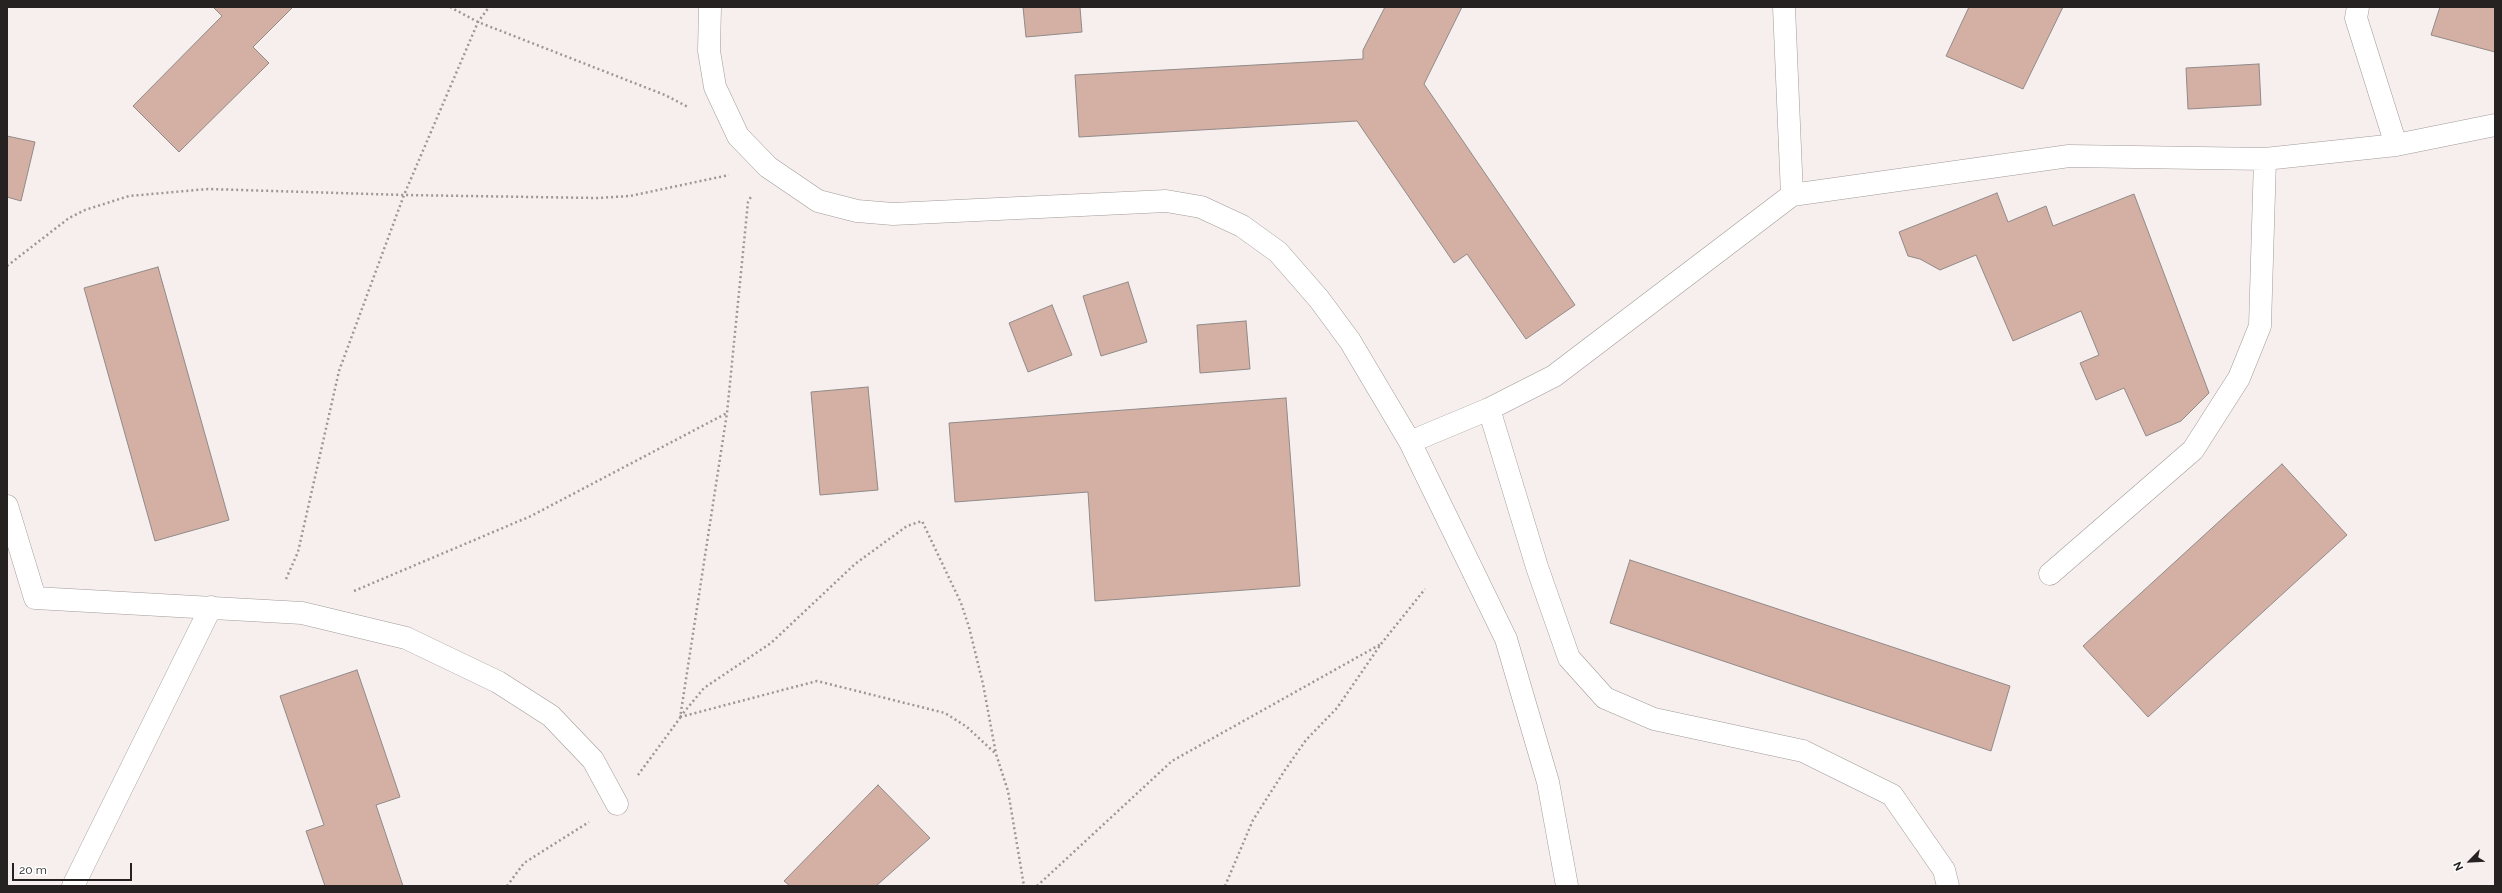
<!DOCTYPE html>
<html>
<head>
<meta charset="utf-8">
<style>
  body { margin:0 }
  #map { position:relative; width:2502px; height:893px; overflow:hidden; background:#f6efed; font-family:Raleway,sans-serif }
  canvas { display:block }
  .frame { position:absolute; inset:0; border:8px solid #252221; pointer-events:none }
  .north { position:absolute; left:2450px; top:841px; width:40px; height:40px; -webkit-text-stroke:3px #fefefe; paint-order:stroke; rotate:246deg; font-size:11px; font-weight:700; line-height:16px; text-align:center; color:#252221 }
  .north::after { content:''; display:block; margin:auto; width:14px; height:18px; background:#252221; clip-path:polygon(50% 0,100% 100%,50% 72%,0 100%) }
  .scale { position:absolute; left:12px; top:863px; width:120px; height:18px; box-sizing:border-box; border:2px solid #252221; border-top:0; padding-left:5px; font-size:12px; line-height:14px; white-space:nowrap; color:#252221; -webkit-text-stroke:3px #fefefe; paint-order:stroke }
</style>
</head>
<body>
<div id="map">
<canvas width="2502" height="893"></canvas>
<div class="frame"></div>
<div class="north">N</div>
<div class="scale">20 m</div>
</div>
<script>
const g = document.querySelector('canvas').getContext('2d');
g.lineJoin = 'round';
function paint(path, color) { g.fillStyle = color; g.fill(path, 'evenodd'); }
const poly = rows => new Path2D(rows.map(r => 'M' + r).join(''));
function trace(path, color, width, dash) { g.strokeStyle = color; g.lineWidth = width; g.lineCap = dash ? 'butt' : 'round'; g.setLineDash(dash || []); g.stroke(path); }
const building = poly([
  [213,7,293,7,253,47,269,63,179,152,133,106,222,16,213,7],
  [1023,7,1080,7,1082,32,1026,37,1023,7],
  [1385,7,1462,7,1424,84,1575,305,1526,339,1467,254,1454,263,1357,121,1079,137,1075,75,1363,59,1363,50,1385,7],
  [1969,7,2063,7,2023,89,1946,56,1969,7],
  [2440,7,2495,7,2495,52,2431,35,2440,7],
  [2259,64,2261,105,2188,109,2186,68,2259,64],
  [7,136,35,142,21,201,7,197,7,136],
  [1997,193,2008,222,2046,206,2053,226,2134,194,2209,393,2181,421,2146,436,2124,388,2096,400,2080,363,2099,355,2081,311,2013,341,1976,255,1940,270,1920,259,1908,256,1899,232,1997,193],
  [158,267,229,520,155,541,84,288,158,267],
  [1128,282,1147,342,1101,356,1083,296,1128,282],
  [1052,305,1072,355,1028,372,1009,323,1052,305],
  [1246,321,1250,369,1200,373,1197,325,1246,321],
  [868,387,878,490,820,495,811,392,868,387],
  [1286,398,1300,586,1095,601,1088,492,955,502,949,423,1286,398],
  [2282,464,2347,535,2148,717,2083,646,2282,464],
  [1630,560,2010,686,1991,751,1610,623,1630,560],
  [357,670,400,797,376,805,403,886,325,886,306,831,324,825,280,696,357,670],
  [878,785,930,838,876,886,790,886,784,881,878,785]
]);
const path = poly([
  [450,7,478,22,665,95,688,107],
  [7,266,69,218,85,210,129,196,208,189,404,195,597,198,630,196,729,175],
  [286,579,298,552,339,371,404,195,478,22,489,7],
  [354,591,531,516,727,413],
  [680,717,704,688,771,643,855,564,907,526,922,521,961,603,969,627,983,684,996,754],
  [680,717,817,681,945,713,967,727,996,754,1008,791,1024,886],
  [638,775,680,718,727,413,748,202,752,195],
  [507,886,524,863,589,822],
  [1037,886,1172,761,1381,644],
  [1225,886,1253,820,1285,770,1306,740,1337,708,1381,644,1425,589]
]);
const minor = poly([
  [710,7,709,51,715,87,738,136,768,167,818,201,857,211,893,214,1166,201,1201,207,1242,226,1278,252,1319,299,1350,341,1410,442,1506,639,1548,782,1567,886],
  [1784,7,1792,195],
  [2358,7,2356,18,2396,145],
  [1489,409,1537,567,1569,658,1605,698,1654,719,1803,751,1892,795,1944,870,1948,886],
  [1410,442,1489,409,1554,376,1792,195,2069,156,2265,159,2396,145,2495,125],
  [7,506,35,598,302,613,406,638,498,682,551,716,593,760,617,804],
  [2050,574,2193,450,2239,378,2260,326,2265,159],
  [73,886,211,607]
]);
paint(building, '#d4afa4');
trace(building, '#908a88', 1);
trace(minor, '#a19b99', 23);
trace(path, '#9c9795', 2.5, [2, 3]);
trace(minor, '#fff', 22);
</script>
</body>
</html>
